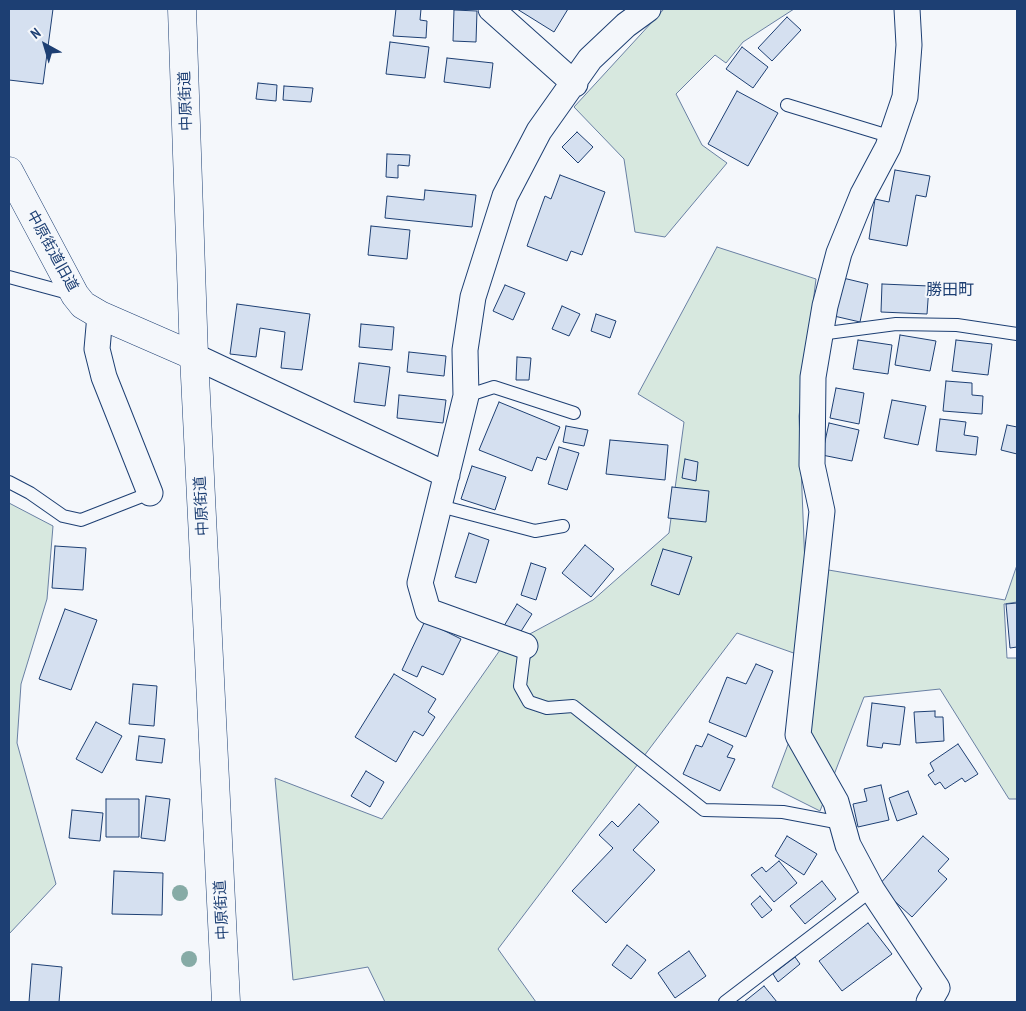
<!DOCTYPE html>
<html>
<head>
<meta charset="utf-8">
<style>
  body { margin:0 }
  #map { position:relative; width:1026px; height:1011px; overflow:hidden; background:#f4f7fb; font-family:"PT Sans Narrow",sans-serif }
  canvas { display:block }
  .frame { position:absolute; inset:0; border:10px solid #1d3f73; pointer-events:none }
  .north { position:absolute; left:20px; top:20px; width:50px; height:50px; -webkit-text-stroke:4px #f4f7fb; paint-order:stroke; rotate:321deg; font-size:14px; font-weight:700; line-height:20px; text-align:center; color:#1d3f73 }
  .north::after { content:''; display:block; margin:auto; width:18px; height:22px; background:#1d3f73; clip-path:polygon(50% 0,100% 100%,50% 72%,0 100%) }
</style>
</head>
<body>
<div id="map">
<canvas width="1026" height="1011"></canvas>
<div class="frame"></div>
<div class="north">N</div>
</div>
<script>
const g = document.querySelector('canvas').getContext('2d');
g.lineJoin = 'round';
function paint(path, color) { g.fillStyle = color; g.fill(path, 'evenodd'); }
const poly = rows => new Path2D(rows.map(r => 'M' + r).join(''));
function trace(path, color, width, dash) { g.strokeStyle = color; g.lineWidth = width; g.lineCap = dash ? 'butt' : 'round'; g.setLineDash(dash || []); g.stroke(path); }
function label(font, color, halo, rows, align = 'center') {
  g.font = font + ' "PT Sans Narrow","Noto Sans JP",sans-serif'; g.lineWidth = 4; g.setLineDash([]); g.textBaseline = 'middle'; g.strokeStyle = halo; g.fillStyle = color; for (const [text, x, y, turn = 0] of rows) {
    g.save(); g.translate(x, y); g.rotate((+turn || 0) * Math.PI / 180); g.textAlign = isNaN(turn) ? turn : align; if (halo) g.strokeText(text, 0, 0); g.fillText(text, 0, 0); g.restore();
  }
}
const green = poly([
  [664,9,794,9,743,42,726,63,715,55,676,94,702,145,727,163,665,237,635,232,624,159,574,107,664,9],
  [717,247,816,279,799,416,805,566,1005,600,1017,565,1017,602,1004,604,1007,658,1017,658,1017,799,1009,799,940,689,864,697,820,811,772,787,819,662,737,633,498,949,536,1002,385,1002,368,967,293,980,275,778,382,819,500,650,593,600,669,533,684,422,638,394,717,247],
  [9,503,53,526,47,599,21,684,17,743,56,884,9,934,9,503]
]);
const building = poly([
  [9,9,53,9,43,84,9,80,9,9],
  [396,9,421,9,420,20,427,21,426,38,393,36,396,9],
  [517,9,568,9,554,32,517,9],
  [454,10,477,11,476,42,453,41,454,10],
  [787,17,801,30,772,61,758,48,787,17],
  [390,42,429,47,425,78,386,74,390,42],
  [742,47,768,67,753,88,726,69,742,47],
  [447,58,493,63,490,88,444,82,447,58],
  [258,83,277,85,276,101,256,99,258,83],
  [284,86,313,88,311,102,283,100,284,86],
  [737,91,778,113,748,166,708,144,737,91],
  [577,132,593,147,578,163,562,147,577,132],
  [387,154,410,155,409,166,398,165,398,178,386,177,387,154],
  [895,170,930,176,926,197,916,195,907,246,869,239,875,199,889,202,895,170],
  [560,175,605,192,582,255,571,251,567,261,527,246,545,196,551,199,560,175],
  [425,190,476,195,472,227,385,218,387,196,424,200,425,190],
  [371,226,410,230,407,259,368,255,371,226],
  [843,278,868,284,860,322,834,316,843,278],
  [882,284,929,286,927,314,881,312,882,284],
  [505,285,525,293,513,320,493,311,505,285],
  [237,304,310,314,302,370,281,368,285,332,260,328,256,357,230,354,237,304],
  [562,306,580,314,569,336,552,329,562,306],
  [596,314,616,321,610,338,591,331,596,314],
  [361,324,394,327,392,350,359,347,361,324],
  [900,335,936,341,930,371,895,365,900,335],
  [858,340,892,345,888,374,853,369,858,340],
  [956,340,992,344,988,375,952,371,956,340],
  [409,352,446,356,444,376,407,372,409,352],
  [517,357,531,358,529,380,516,380,517,357],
  [359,363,390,367,385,406,354,402,359,363],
  [946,381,972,383,972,395,983,396,982,414,943,411,946,381],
  [836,388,864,393,859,424,830,418,836,388],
  [399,395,446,400,443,423,397,418,399,395],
  [892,400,926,406,918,445,884,438,892,400],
  [499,402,560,427,546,460,537,457,532,471,479,450,499,402],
  [940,419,966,422,964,435,978,437,976,455,936,451,940,419],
  [829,423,859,430,852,461,822,455,829,423],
  [1007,425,1017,427,1017,454,1001,450,1007,425],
  [566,426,588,430,584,446,563,442,566,426],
  [610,440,668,445,665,480,606,474,610,440],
  [559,447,579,453,567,490,548,484,559,447],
  [685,459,698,462,696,481,682,478,685,459],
  [472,466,506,477,495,510,461,499,472,466],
  [672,487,709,491,706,522,668,518,672,487],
  [469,533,489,540,476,583,455,577,469,533],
  [585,545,614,569,591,597,562,573,585,545],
  [55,546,86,548,83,590,52,588,55,546],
  [663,549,692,557,679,595,651,585,663,549],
  [531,563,546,568,536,600,521,595,531,563],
  [1017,603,1017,647,1010,648,1006,604,1017,603],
  [517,604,532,614,518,636,504,626,517,604],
  [65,609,97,620,71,690,39,679,65,609],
  [425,621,461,639,443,675,422,666,417,677,402,670,425,621],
  [756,664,773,671,746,737,709,722,727,677,746,684,756,664],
  [394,674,436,699,428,712,435,717,423,736,414,731,396,762,355,737,394,674],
  [133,684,157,686,154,726,129,724,133,684],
  [872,703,905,707,900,745,883,743,882,748,867,746,872,703],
  [935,711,935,717,943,717,944,741,916,743,914,712,935,711],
  [96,722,122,736,102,773,76,759,96,722],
  [708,734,733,746,727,757,735,759,720,791,683,774,696,745,702,747,708,734],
  [139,736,165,739,162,763,136,760,139,736],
  [958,744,978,774,965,782,962,778,945,789,940,782,935,785,928,775,934,771,930,763,958,744],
  [366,771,384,782,370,807,351,796,366,771],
  [881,785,889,820,858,827,853,804,867,801,864,789,881,785],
  [908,791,917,814,897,821,889,798,908,791],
  [146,796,170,799,165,841,141,838,146,796],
  [106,799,139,799,139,837,106,837,106,799],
  [639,804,659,822,633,850,655,870,606,923,572,891,613,848,599,835,612,821,618,827,639,804],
  [72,810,103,813,100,841,69,838,72,810],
  [787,836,817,854,804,875,775,856,787,836],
  [923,836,949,859,938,871,947,879,912,917,878,886,923,836],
  [779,861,797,883,774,902,751,875,762,867,766,872,779,861],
  [114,871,163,873,162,915,112,914,114,871],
  [822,881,836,899,805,924,790,906,822,881],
  [760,896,772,910,762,918,751,904,760,896],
  [868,923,892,954,842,991,819,961,868,923],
  [627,945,646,960,631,979,612,965,627,945],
  [689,951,706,976,675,998,658,973,689,951],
  [795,957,800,964,778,982,773,974,795,957],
  [32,964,62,967,59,1002,29,1002,32,964],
  [764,986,777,1002,744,1002,764,986]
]);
const lane = poly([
  [787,105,892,137],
  [9,277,72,294],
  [820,334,896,324,957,325,1017,334],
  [466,396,494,387,574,413],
  [9,482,30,493,63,516,81,520,150,493],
  [440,506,535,531,563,526],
  [525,646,520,686,529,702,547,708,573,706,704,810,783,812,841,823],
  [725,1002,872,890]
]);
const street = poly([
  [491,9,575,84],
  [907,9,909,45,905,97,888,147,863,194,839,253,825,306,813,377,812,465,822,511,798,735,836,802,848,845,872,890,937,988,929,1002],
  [100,315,97,349,104,377,150,493],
  [194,356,447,475],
  [525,646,428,611,420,583,466,396,465,350,473,297,505,196,539,131,590,59,626,25,648,9]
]);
const secondary = poly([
  [9,171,75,295,83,305,100,315,194,356]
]);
const primary = poly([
  [182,9,194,356,226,1002]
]);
const trees = [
  [180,893],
  [189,959]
];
const streetNames = [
  ["中原街道",186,101,-92],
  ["中原街道旧道",52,251,61],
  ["中原街道",202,506,-93],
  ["中原街道",222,910,-93]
];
const neighbourhoodNames = [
  ["勝田町",950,290]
];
paint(green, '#d7e8df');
trace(green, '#687fa3', 1);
paint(building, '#d5e0f0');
trace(building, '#1d3f73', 1);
trace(lane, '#1d3f73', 14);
trace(street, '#1d3f73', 27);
trace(secondary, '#1d3f73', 29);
trace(primary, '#1d3f73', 29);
trace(lane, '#f4f7fb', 12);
trace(street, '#f4f7fb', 25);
trace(secondary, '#f4f7fb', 28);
trace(primary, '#f4f7fb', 28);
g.fillStyle = '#86aba6';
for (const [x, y] of trees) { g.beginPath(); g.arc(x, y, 8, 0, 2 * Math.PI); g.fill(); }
label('15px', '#1d3f73', '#f4f7fb', streetNames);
label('16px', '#1d3f73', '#f4f7fb', neighbourhoodNames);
</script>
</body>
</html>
